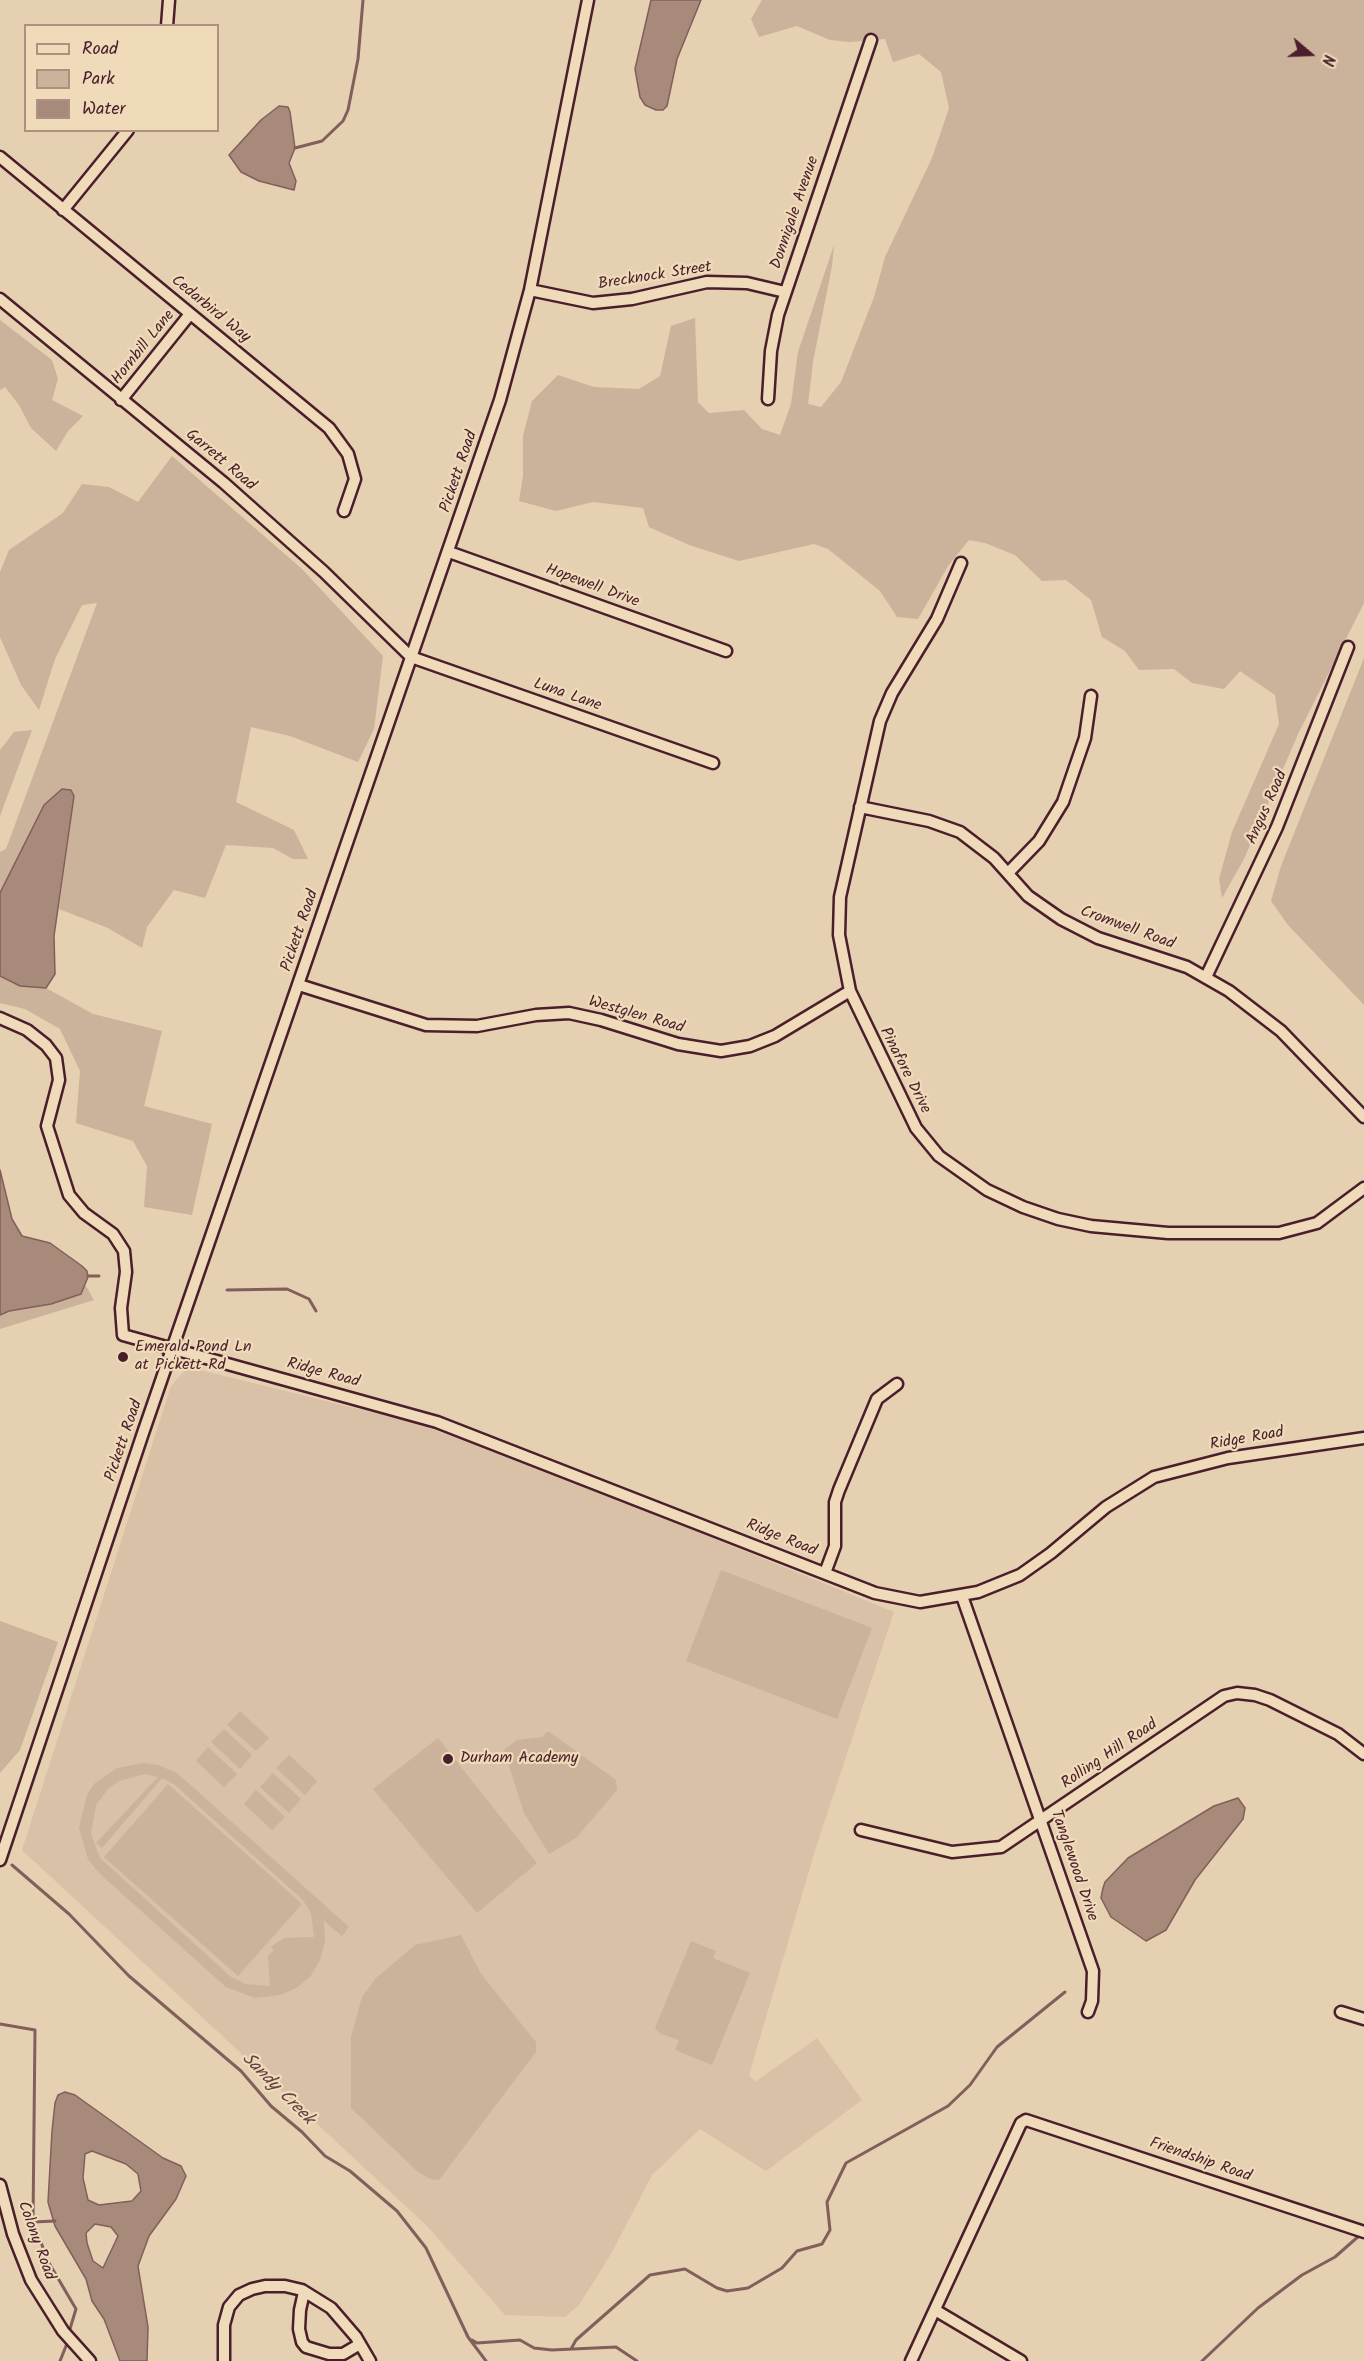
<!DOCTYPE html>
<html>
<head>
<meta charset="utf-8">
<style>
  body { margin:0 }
  #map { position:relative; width:1364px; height:2361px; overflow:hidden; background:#e5d0b1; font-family:Kalam,sans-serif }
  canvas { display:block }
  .legend { position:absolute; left:24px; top:24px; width:195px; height:108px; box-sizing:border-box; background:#efdbb9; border:2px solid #ad9080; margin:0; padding:8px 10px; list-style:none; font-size:18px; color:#4a1f2b }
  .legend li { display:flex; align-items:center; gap:12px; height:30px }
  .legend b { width:30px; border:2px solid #ad9080 }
  .north { position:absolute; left:1280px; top:24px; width:60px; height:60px; -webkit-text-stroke:4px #efdbb9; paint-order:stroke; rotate:109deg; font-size:16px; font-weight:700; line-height:24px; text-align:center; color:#4a1f2b }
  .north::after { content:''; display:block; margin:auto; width:21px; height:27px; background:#4a1f2b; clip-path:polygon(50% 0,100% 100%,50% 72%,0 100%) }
</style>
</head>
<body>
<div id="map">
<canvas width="1364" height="2361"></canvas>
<ul class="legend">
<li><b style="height:8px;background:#efdbb9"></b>Road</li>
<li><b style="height:16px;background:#cbb29a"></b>Park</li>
<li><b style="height:16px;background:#a88a7b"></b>Water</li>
</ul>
<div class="north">N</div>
</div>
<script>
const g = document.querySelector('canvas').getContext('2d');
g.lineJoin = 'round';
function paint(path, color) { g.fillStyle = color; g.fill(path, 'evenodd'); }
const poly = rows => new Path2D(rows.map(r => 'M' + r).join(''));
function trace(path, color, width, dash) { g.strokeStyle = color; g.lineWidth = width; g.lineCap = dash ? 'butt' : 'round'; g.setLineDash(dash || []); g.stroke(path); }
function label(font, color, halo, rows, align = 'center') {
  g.font = font + ' Kalam,sans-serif'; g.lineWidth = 4.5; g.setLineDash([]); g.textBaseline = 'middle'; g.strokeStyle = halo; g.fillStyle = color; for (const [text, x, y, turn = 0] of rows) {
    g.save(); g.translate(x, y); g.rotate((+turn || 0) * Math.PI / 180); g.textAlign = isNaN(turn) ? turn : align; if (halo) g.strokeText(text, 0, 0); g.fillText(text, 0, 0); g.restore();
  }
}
const built = poly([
  [188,1367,415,1423,531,1464,894,1612,816,1847,749,2075,755,2082,817,2038,862,2100,766,2171,700,2129,652,2175,611,2254,579,2305,565,2317,505,2315,427,2226,22,1850,171,1386]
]);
const green = poly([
  [762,0,1364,0,1364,603,1299,732,1244,859,1222,898,1219,879,1232,832,1279,724,1275,695,1240,671,1224,689,1192,683,1174,669,1139,670,1125,651,1102,637,1091,600,1066,580,1042,581,1015,555,985,543,969,540,948,566,918,619,897,617,880,591,828,549,814,544,739,561,689,545,649,527,643,508,593,502,556,511,519,501,523,476,523,436,532,401,558,375,594,387,639,389,660,376,671,326,695,318,698,402,709,413,744,410,762,429,780,435,791,404,798,352,834,245,832,266,813,362,808,404,821,407,841,382,874,297,885,257,932,158,949,108,941,72,919,54,893,62,885,39,850,42,830,40,797,26,759,37,751,19],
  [0,320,52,360,58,379,52,400,83,416,68,431,56,451,31,428,19,405,5,387,0,390],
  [172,456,302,569,383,656,374,729,358,762,290,736,251,727,236,802,294,830,308,859,293,859,273,848,226,845,205,898,174,890,147,927,142,948,108,928,59,909,74,798,0,894,0,852,6,849,97,603,82,605,55,659,39,710,21,685,0,637,0,572,9,550,63,513,82,484,109,487,138,502],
  [1364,658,1364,1005,1288,925,1271,901,1281,866],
  [32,730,0,816,0,750,14,732],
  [0,976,20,986,46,988,93,1014,162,1031,144,1106,212,1124,192,1215,144,1207,147,1166,133,1141,76,1123,80,1071,60,1029,25,1009,0,1003],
  [86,1286,94,1300,0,1329,0,1315,9,1311,51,1304],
  [721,1570,872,1628,837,1719,686,1661],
  [0,1621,58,1642,20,1750,0,1773],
  [240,1711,269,1738,256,1751,227,1725],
  [224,1729,252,1755,240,1769,211,1742],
  [548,1731,616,1780,617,1790,576,1838,549,1854,524,1813,504,1750,517,1740,542,1737],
  [438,1738,537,1863,477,1913,373,1789],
  [208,1747,237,1774,224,1787,196,1761],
  [289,1755,317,1781,305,1795,276,1768],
  [143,1763,158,1765,177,1773,349,1927,342,1936,324,1921,325,1942,320,1960,310,1977,296,1988,280,1995,255,1998,226,1987,99,1873,88,1859,79,1828,87,1795,94,1784,117,1768],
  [145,1774,158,1777,96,1843,102,1848,162,1778,175,1785,303,1900,311,1913,314,1937,284,1938,271,1947,274,1950,268,1956,270,1986,245,1984,231,1977,100,1858,91,1834,96,1805,109,1788,119,1781],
  [273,1773,301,1799,289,1813,260,1787],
  [168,1784,302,1904,238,1976,104,1857],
  [256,1790,285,1817,272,1830,244,1804],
  [461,1935,481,1974,536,2042,536,2052,439,2180,430,2179,417,2171,351,2108,351,2037,362,1997,376,1978,415,1945],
  [691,1941,716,1951,713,1958,750,1973,712,2065,675,2050,679,2040,661,2034,655,2028]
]);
const water = poly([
  [651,0,701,0,677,59,667,106,663,110,656,110,645,105,640,97,635,69,651,0],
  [279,106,288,107,290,112,295,148,289,163,296,181,294,190,259,181,241,172,229,155,261,120,279,106],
  [62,789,71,790,74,796,54,936,55,974,46,988,20,986,0,976,0,893,44,805,62,789],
  [0,1170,12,1219,22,1236,50,1243,82,1266,87,1271,88,1277,81,1294,51,1304,9,1311,0,1315,0,1170],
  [1238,1798,1245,1808,1243,1819,1195,1880,1166,1930,1146,1941,1111,1917,1101,1898,1103,1888,1105,1882,1128,1858,1214,1806,1238,1798],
  [65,2092,75,2095,163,2158,181,2166,186,2176,176,2199,149,2236,138,2266,148,2327,147,2361,120,2361,104,2319,92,2301,86,2279,55,2226,48,2202,52,2131,55,2103,58,2095,65,2092],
  [92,2151,126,2164,138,2174,141,2191,132,2201,99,2205,88,2200,83,2178,85,2154,92,2151],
  [95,2224,111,2227,118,2236,103,2268,93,2261,87,2243,86,2233,95,2224]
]);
const stream = poly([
  [295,148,322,141,343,121,348,110,358,59,363,0],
  [88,1276,99,1276],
  [227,1290,287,1289,309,1299,316,1311],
  [12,1865,69,1914,129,1976,241,2071,271,2106,302,2132,325,2156,350,2171,397,2211,426,2248,468,2337,486,2361],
  [0,2024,35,2030,33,2222,49,2263,76,2309,69,2332],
  [33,2222,55,2221],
  [472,2340,477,2343,520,2340,534,2348,552,2350,616,2347,637,2361],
  [571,2349,576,2340,650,2275,685,2269,717,2288,727,2291,748,2288,782,2268,797,2251,822,2244,830,2230,827,2202,846,2163,948,2106,970,2085,997,2047,1065,1992],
  [60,2361,68,2341],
  [1202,2361,1258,2308,1302,2275,1335,2257,1360,2235]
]);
const minor = poly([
  [167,26,169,0],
  [0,157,329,428,348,454,355,479,344,511],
  [63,210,128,130],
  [530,290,593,303,632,299,707,282,747,283,785,292],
  [0,299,224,483,324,572,411,657,713,763],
  [768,399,771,351,778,315,871,40],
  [121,400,190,314],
  [449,552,726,651],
  [961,563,937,619,892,693,880,721,840,897,839,935,850,991,916,1128,939,1156,987,1190,1023,1207,1058,1219,1091,1226,1168,1233,1279,1233,1317,1223,1364,1188],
  [860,807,929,821,960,832,994,858,1028,896,1061,919,1098,938,1187,967,1229,991,1281,1031,1364,1117],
  [1008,873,1039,841,1063,802,1085,738,1091,696],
  [1206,977,1277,827,1348,647],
  [299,985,426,1025,477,1026,536,1015,569,1013,601,1020,678,1044,721,1051,750,1046,775,1036,850,991],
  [0,1018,27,1030,46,1045,56,1058,59,1080,47,1126,69,1195,84,1213,113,1234,124,1251,126,1272,121,1308,123,1335,437,1422,875,1593,920,1602,978,1592,1020,1575,1051,1553,1106,1507,1154,1477,1228,1458,1364,1438],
  [825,1573,835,1546,835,1502,839,1490,877,1399,897,1384],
  [962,1596,1093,1971,1092,2001,1088,2012],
  [861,1830,952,1852,1001,1847,1224,1696,1237,1693,1255,1695,1270,1700,1338,1734,1364,1754],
  [0,1860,143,1433,500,400,530,290,588,0],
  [1341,2012,1364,2019],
  [0,2185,13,2234,31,2280,63,2331,90,2361],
  [304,2292,300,2310,299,2329,302,2342,306,2347,329,2354,343,2354,360,2344],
  [935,2310,1021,2361],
  [224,2361,224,2325,229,2307,239,2295,252,2289,265,2286,285,2286,302,2290,331,2308,356,2337,370,2361],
  [911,2361,1021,2123,1026,2120,1364,2232]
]);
const markers = [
  [123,1357,6,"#4a1f2b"],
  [448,1759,6,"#4a1f2b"]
];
const streetNames = [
  ["Donnigale Avenue",796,213,-71],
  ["Brecknock Street",655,277,-9],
  ["Cedarbird Way",210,310,39],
  ["Hornbill Lane",144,348,-51],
  ["Garrett Road",220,461,40],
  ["Pickett Road",460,472,-71],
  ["Hopewell Drive",592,587,20],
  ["Luna Lane",567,696,19],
  ["Angus Road",1268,808,-66],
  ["Cromwell Road",1127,929,20],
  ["Pickett Road",301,931,-71],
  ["Westglen Road",636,1016,16],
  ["Pinafore Drive",904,1071,63],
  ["Ridge Road",323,1374,15],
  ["Ridge Road",1247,1440,-10],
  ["Pickett Road",125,1441,-71],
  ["Ridge Road",781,1539,22],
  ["Rolling Hill Road",1110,1755,-34],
  ["Tanglewood Drive",1073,1866,71],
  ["Friendship Road",1200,2161,19],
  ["Colony Road",35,2241,70]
];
const poiNames = [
  ["Emerald Pond Ln",135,1348],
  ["at Pickett Rd",135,1366],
  ["Durham Academy",460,1759]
];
const waterNames = [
  ["Sandy Creek",277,2090,45]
];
paint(built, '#d8c1a6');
paint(green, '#cbb29a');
paint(water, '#a88a7b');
trace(water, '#825f5b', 1.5);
trace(stream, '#825f5b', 3);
trace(minor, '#4a1f2b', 15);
trace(minor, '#efdbb9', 10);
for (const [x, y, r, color] of markers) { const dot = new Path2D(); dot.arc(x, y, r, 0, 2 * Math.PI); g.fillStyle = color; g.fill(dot); trace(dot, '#efdbb9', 2); }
label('16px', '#4a1f2b', '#efdbb9', streetNames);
label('16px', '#4a1f2b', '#efdbb9', poiNames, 'left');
label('italic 18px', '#663f43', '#efdbb9', waterNames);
</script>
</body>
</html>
